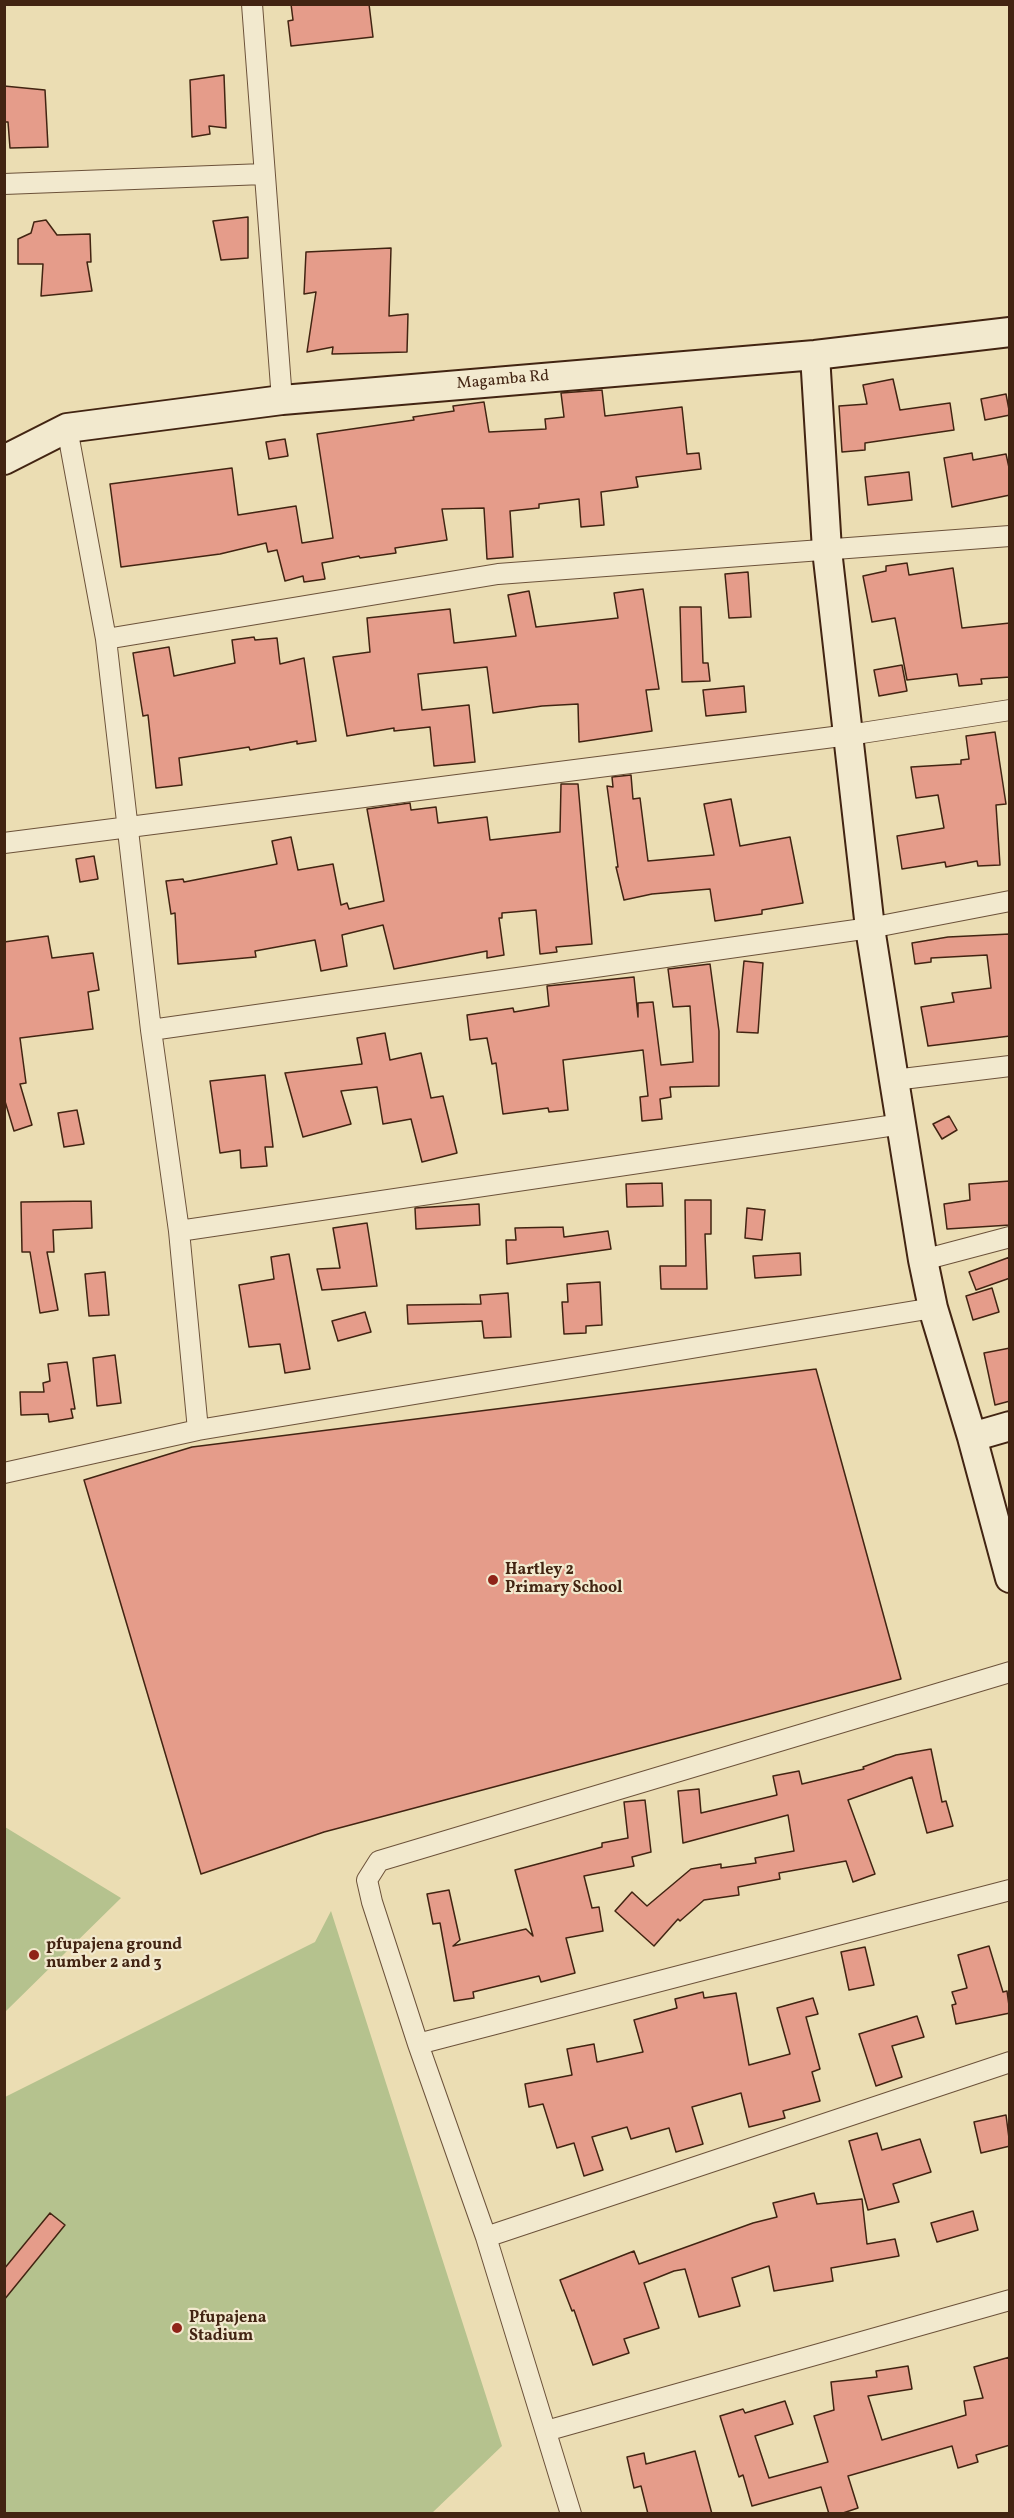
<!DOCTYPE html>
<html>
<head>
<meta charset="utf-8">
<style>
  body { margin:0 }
  #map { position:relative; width:1014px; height:2518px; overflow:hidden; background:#ebddb3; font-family:Vollkorn,serif }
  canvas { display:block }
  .frame { position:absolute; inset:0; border:6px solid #422412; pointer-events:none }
</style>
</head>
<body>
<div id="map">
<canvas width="1014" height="2518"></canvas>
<div class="frame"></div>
</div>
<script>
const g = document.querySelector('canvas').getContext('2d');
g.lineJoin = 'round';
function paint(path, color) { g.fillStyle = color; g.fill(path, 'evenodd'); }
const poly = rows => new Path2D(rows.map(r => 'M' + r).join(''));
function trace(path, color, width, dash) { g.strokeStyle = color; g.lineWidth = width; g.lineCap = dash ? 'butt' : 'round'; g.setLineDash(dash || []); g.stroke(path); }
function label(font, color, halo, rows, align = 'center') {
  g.font = font + ' Vollkorn,serif'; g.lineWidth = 4.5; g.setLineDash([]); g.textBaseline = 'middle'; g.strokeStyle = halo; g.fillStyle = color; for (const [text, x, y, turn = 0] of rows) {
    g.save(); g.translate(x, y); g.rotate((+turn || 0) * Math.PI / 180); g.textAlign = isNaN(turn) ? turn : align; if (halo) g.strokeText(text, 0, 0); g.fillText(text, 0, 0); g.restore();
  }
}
const green = poly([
  [5,1827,121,1898,5,2012],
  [331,1911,502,2446,432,2513,5,2514,5,2097,315,1942]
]);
const building = poly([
  [291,4,369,4,373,37,291,46,288,21,293,20,291,4],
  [224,75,226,128,209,126,210,134,192,137,190,80,224,75],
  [4,86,45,90,48,147,10,148,8,122,4,122,4,86],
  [248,217,248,258,221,260,213,221,248,217],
  [46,220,57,235,90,234,91,262,87,262,92,291,41,296,43,264,18,264,18,239,31,233,34,222,46,220],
  [391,248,389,316,408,314,407,352,332,354,333,347,307,352,316,292,304,294,306,252,391,248],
  [893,379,900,410,950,403,954,430,865,443,865,450,842,452,839,406,867,404,863,385,893,379],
  [602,390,605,416,682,407,687,454,699,453,701,469,636,477,638,487,601,492,604,525,581,527,579,499,539,504,539,508,510,511,513,557,487,559,484,508,442,509,447,540,395,548,396,553,360,558,359,556,322,563,325,579,304,582,303,576,285,581,277,550,268,552,266,543,220,554,121,567,110,484,232,468,238,515,296,506,302,543,333,538,317,434,414,420,413,417,454,411,453,406,484,402,489,432,546,429,545,419,564,417,561,393,602,390],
  [1006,394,1010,415,985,420,981,399,1006,394],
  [285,439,288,456,269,459,266,442,285,439],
  [972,453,973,460,1006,454,1010,472,1010,495,952,507,944,458,972,453],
  [909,472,912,500,868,505,865,477,909,472],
  [907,563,909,575,953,568,962,628,1010,623,1010,677,981,679,982,684,959,686,957,674,907,680,895,618,872,622,863,576,886,571,886,566,907,563],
  [748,572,751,617,729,618,725,574,748,572],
  [643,589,659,689,646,690,652,731,579,742,578,704,542,706,493,713,487,667,418,674,422,710,469,705,475,762,434,766,430,727,394,731,394,728,347,736,333,657,370,652,367,618,450,609,454,643,516,636,508,595,529,591,536,627,618,618,614,593,643,589],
  [680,607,701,607,703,663,708,663,710,681,682,682,680,607],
  [254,637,255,640,277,638,280,664,304,658,316,741,297,744,297,741,250,750,249,747,179,758,182,785,156,788,148,715,143,716,133,653,169,647,174,676,235,663,232,640,254,637],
  [902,665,907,691,879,696,874,670,902,665],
  [744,686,746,712,706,716,703,690,744,686],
  [995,732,1006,804,996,805,1000,865,978,866,977,861,946,867,945,862,902,869,897,836,944,828,938,795,916,798,911,767,961,764,961,760,969,759,966,736,995,732],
  [631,775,633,799,640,798,648,861,714,855,704,804,731,799,740,846,790,837,803,903,762,910,762,914,715,921,710,889,652,894,624,900,616,867,618,867,607,786,613,787,612,777,631,775],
  [561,784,578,784,592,944,556,947,557,952,540,954,536,910,502,913,502,918,499,918,504,955,487,958,487,951,394,969,383,925,342,935,347,966,321,971,315,940,255,951,256,957,178,964,175,913,171,914,166,881,183,879,184,882,277,864,272,841,291,837,298,870,333,864,341,905,347,903,349,909,384,901,367,809,410,803,411,810,436,807,438,823,487,817,490,840,560,832,561,784],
  [94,856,98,879,80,882,76,859,94,856],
  [1010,934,1010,1036,928,1046,921,1007,954,1002,952,993,991,988,987,955,931,958,931,962,915,964,912,943,948,937,1010,934],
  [48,936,52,958,93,953,99,990,88,992,93,1029,20,1038,26,1083,20,1084,32,1125,14,1131,4,1098,4,942,48,936],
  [744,961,763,963,758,1033,737,1032,744,961],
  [710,964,719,1031,719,1086,670,1087,671,1097,660,1099,662,1119,642,1121,640,1097,648,1096,643,1050,563,1060,568,1110,549,1112,548,1108,503,1114,496,1063,492,1064,487,1038,470,1040,467,1015,513,1008,514,1012,549,1006,547,986,634,977,638,1017,638,1003,653,1002,661,1065,693,1062,690,1006,673,1007,668,969,710,964],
  [385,1033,390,1060,421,1053,431,1098,443,1096,457,1153,422,1162,411,1119,383,1124,377,1087,341,1091,351,1124,303,1137,285,1073,362,1064,357,1038,385,1033],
  [265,1075,273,1147,265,1147,267,1166,241,1168,240,1150,220,1153,210,1081,265,1075],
  [77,1110,84,1144,64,1147,58,1113,77,1110],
  [949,1116,957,1130,942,1139,933,1124,949,1116],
  [1010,1181,1010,1225,947,1229,944,1204,970,1200,969,1184,1010,1181],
  [662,1183,663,1206,627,1207,626,1184,662,1183],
  [685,1200,711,1200,711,1234,705,1234,707,1289,661,1289,660,1266,686,1266,685,1200],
  [91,1201,92,1228,53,1230,54,1252,47,1252,58,1310,40,1313,30,1252,22,1252,21,1202,91,1201],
  [479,1204,480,1225,416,1229,415,1208,479,1204],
  [747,1208,765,1210,762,1240,745,1238,747,1208],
  [367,1223,377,1286,322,1290,317,1269,340,1268,333,1228,367,1223],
  [563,1227,564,1237,608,1231,611,1249,507,1264,506,1240,516,1240,515,1228,563,1227],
  [800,1253,801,1275,755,1278,753,1256,800,1253],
  [289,1254,310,1369,285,1373,280,1344,249,1347,239,1285,274,1279,271,1257,289,1254],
  [1010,1257,1010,1278,976,1290,969,1272,1010,1257],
  [105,1272,109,1315,89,1316,85,1274,105,1272],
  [600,1282,602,1325,586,1326,586,1333,564,1334,562,1302,568,1302,567,1284,600,1282],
  [992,1288,999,1312,973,1320,966,1296,992,1288],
  [508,1293,511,1337,484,1338,482,1321,408,1324,407,1305,481,1304,480,1295,508,1293],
  [365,1312,371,1332,338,1341,332,1321,365,1312],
  [1010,1348,1010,1401,995,1405,984,1353,1010,1348],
  [115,1355,121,1403,97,1406,93,1358,115,1355],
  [67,1362,75,1409,71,1409,73,1418,49,1422,48,1414,21,1415,20,1392,44,1392,43,1383,50,1381,48,1364,67,1362],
  [816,1369,901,1679,324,1832,201,1874,84,1480,192,1447,816,1369],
  [931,1749,942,1802,946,1801,953,1826,927,1833,912,1777,848,1800,875,1874,853,1882,846,1861,779,1873,780,1879,738,1887,739,1895,704,1900,680,1921,678,1919,654,1946,615,1911,632,1892,647,1906,691,1869,721,1864,721,1868,756,1863,755,1858,794,1851,788,1815,683,1843,678,1791,699,1789,701,1813,777,1795,773,1776,799,1771,802,1784,864,1769,863,1767,896,1755,931,1749],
  [645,1800,651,1852,632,1857,634,1866,584,1876,592,1908,599,1907,603,1931,566,1938,575,1973,541,1982,539,1976,473,1992,474,1998,454,2001,440,1923,433,1924,427,1894,449,1890,460,1940,453,1946,526,1929,533,1936,515,1870,602,1847,602,1843,628,1838,624,1802,645,1800],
  [989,1946,1003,1992,1007,1991,1010,2013,956,2024,952,2005,956,2004,952,1992,967,1988,958,1955,989,1946],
  [865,1947,874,1985,849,1990,841,1952,865,1947],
  [703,1992,704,1998,736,1993,749,2065,790,2054,777,2008,813,1998,818,2014,806,2017,820,2069,812,2072,820,2101,783,2111,785,2118,749,2127,741,2093,692,2107,703,2144,676,2152,669,2128,631,2139,627,2127,592,2137,603,2170,584,2176,574,2143,557,2148,543,2104,529,2107,525,2084,572,2075,567,2049,594,2044,597,2062,643,2052,634,2020,677,2008,675,1999,703,1992],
  [917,2016,924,2037,892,2046,902,2077,876,2086,859,2034,917,2016],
  [1006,2115,1010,2146,981,2153,974,2122,1006,2115],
  [877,2133,882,2150,920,2139,931,2172,893,2184,899,2202,868,2210,849,2141,877,2133],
  [814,2193,817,2204,862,2199,867,2244,895,2239,899,2256,831,2268,833,2281,774,2291,769,2266,732,2278,740,2306,699,2317,685,2269,674,2271,644,2283,659,2328,624,2339,629,2353,593,2365,574,2310,572,2311,560,2280,634,2251,639,2264,753,2223,777,2217,773,2203,814,2193],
  [973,2211,978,2230,937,2242,931,2223,973,2211],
  [50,2213,65,2225,4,2300,4,2269,50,2213],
  [1010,2357,1010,2445,976,2455,978,2462,958,2468,952,2446,848,2476,858,2508,840,2514,829,2514,821,2487,752,2506,743,2475,739,2477,720,2416,743,2409,745,2413,785,2401,793,2424,755,2436,769,2478,828,2462,814,2416,834,2410,831,2382,877,2377,876,2371,908,2366,912,2389,868,2396,882,2440,966,2415,964,2401,983,2398,974,2367,1010,2357],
  [695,2451,712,2514,648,2514,641,2486,634,2488,627,2457,644,2453,646,2464,695,2451]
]);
const street = poly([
  [252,4,282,400],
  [4,184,264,174],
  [67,428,106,639,151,1030,179,1231,198,1430],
  [106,639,498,574,1010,536],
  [4,843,849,735,1010,710],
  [151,1030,870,928,1010,901],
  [894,1080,1010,1066],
  [179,1231,902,1124],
  [923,1260,1010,1237],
  [4,1473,198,1430,933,1308],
  [418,2044,1010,1890],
  [486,2237,1010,2062],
  [546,2431,1010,2300],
  [571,2514,486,2237,418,2044,372,1902,367,1880,379,1861,1010,1672]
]);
const secondary = poly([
  [815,355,827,550,870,928,894,1080,923,1260,933,1308,972,1437,1010,1578],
  [4,460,67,428,282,400,815,355,1010,332],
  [972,1437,1010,1426]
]);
const markers = [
  [493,1580,6,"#8f2418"],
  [34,1955,6,"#8f2418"],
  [177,2328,6,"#8f2418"]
];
const streetNames = [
  ["Magamba Rd",503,381,-5]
];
const poiNames = [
  ["Hartley 2",505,1571],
  ["Primary School",505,1589],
  ["pfupajena ground",46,1946],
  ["number 2 and 3",46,1964],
  ["Pfupajena",189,2319],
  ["Stadium",189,2337]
];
paint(green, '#b5c28e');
paint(building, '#e59c8a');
trace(building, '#422412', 1.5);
trace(street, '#6c523a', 22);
trace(secondary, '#422412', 32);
trace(street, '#f2e9ce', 20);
trace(secondary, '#f2e9ce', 28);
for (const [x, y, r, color] of markers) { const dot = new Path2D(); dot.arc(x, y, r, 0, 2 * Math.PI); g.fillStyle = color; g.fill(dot); trace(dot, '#f2e9ce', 2); }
label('16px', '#422412', '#f2e9ce', streetNames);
label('bold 16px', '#422412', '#f2e9ce', poiNames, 'left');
</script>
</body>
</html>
